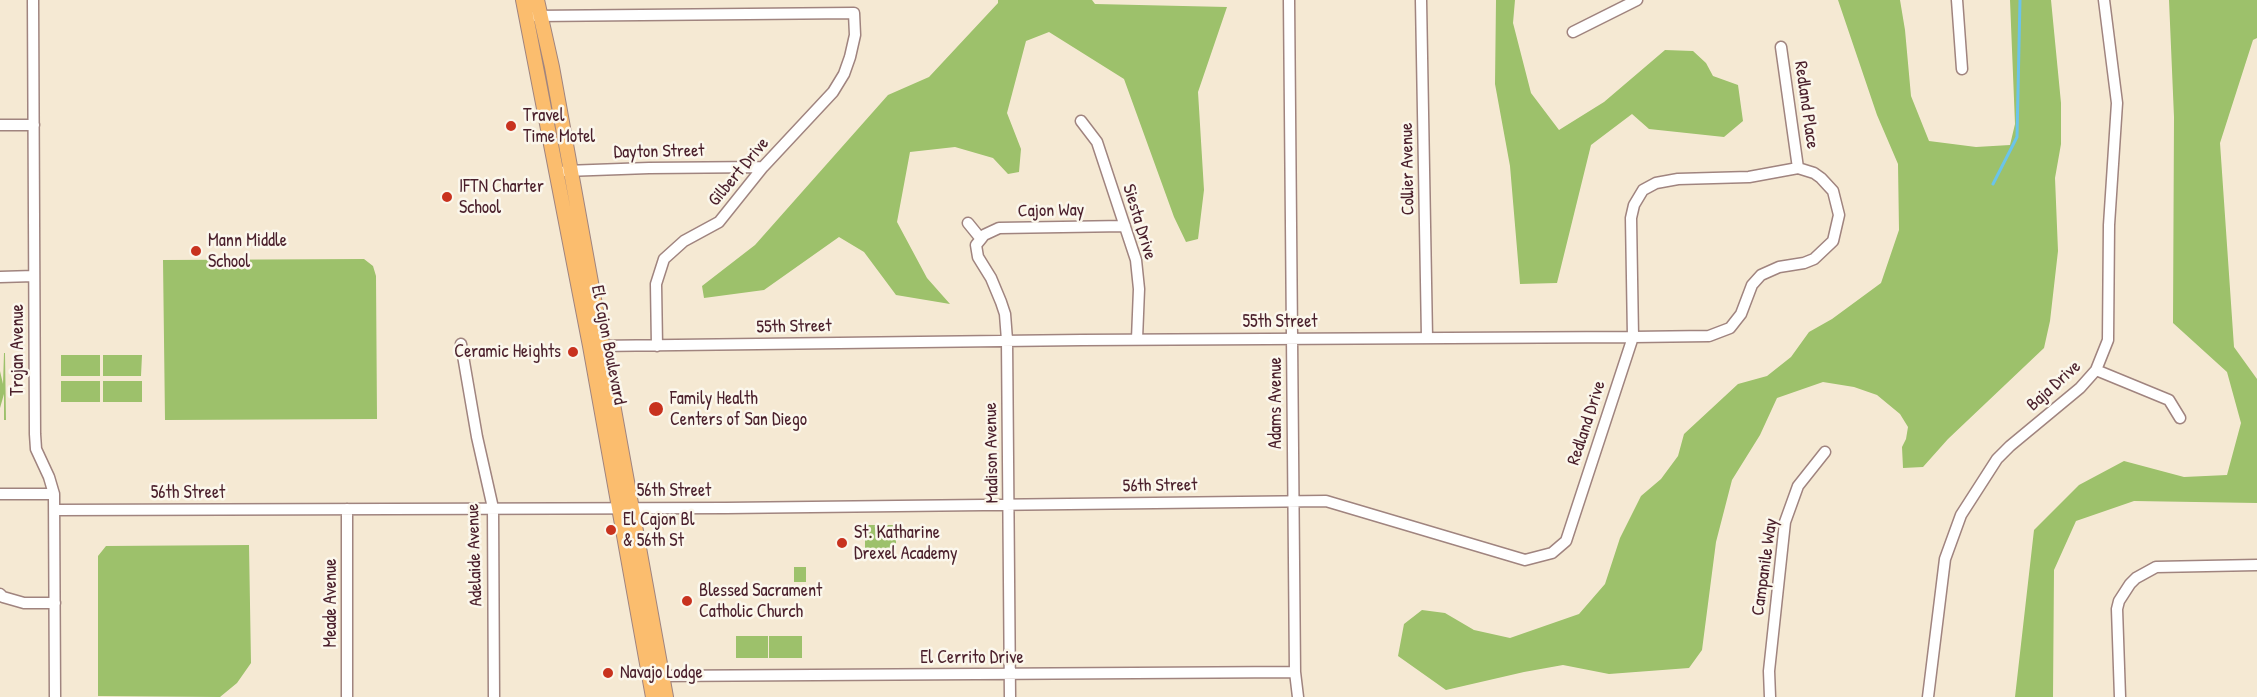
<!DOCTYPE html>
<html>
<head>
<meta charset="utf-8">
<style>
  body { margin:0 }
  canvas { display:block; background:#f5e9d3 }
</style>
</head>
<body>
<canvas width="2257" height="697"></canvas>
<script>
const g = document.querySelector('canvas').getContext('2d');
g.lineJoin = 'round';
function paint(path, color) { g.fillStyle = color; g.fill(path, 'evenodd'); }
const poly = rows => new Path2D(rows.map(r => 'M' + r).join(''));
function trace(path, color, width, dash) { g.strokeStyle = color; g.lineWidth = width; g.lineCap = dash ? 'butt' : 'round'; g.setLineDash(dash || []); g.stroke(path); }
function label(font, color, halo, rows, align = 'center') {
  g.font = font + ' "Patrick Hand",sans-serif'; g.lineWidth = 5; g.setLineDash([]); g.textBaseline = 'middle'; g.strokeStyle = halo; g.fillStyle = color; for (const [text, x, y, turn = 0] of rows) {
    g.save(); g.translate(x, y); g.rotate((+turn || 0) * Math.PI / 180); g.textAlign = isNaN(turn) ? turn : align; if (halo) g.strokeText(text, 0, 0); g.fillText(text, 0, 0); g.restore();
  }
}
const green = poly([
  [998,0,1092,0,1095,4,1227,7,1198,92,1204,190,1198,239,1186,242,1174,217,1124,79,1049,32,1026,41,1007,113,1021,149,1019,172,1008,174,993,158,955,147,910,152,897,222,927,278,950,304,896,295,864,252,839,237,764,290,704,298,702,286,755,245,888,95,929,77,998,3],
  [1496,0,1515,0,1513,23,1531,93,1559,130,1604,102,1665,50,1693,51,1706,63,1713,76,1738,85,1743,121,1724,137,1649,129,1632,114,1591,145,1557,283,1520,284,1510,166,1495,84],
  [1838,0,1900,0,1905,30,1911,96,1929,141,1976,147,2010,145,2015,124,2010,0,2051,0,2061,103,2061,144,2055,178,2058,251,2050,321,2044,348,1948,439,1923,467,1903,468,1902,447,1906,439,1908,427,1900,414,1877,395,1854,387,1823,382,1777,398,1760,435,1732,480,1716,542,1702,650,1689,668,1609,674,1563,665,1524,672,1446,690,1398,656,1404,624,1422,610,1445,613,1474,630,1510,638,1579,614,1605,584,1620,538,1641,496,1661,479,1678,456,1684,434,1738,384,1767,376,1791,357,1809,332,1832,319,1881,283,1899,230,1898,164,1877,115],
  [2169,0,2257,0,2257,38,2253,40,2220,143,2234,347,2257,379,2257,503,2134,501,2076,521,2054,570,2053,697,2015,697,2034,530,2079,485,2124,461,2184,477,2227,475,2241,423,2227,372,2173,323,2174,117],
  [364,259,373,266,376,276,377,419,165,420,163,260],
  [4,353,5,353,6,420,4,420,4,394,0,408,0,371,3,384],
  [61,355,100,355,100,376,61,376],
  [103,355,142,355,141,376,103,376],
  [61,381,100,381,100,402,61,402],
  [103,381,142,381,142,402,103,402],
  [865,525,896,525,896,556,865,557],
  [249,545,251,663,237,683,220,697,98,696,98,556,106,546],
  [794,567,806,567,806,582,794,582],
  [736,636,768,636,768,658,736,658],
  [769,636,802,636,802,658,769,658]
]);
const stream = poly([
  [1993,184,2017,137,2020,0]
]);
const minor = poly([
  [33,0,35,434,36,449,49,477,54,494,55,697],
  [1289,0,1295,672,1298,697],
  [1421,0,1427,337],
  [1957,0,1962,69],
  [535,16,854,13,855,35,850,57,844,74,833,92,763,167,719,222,684,241,664,259,656,284,657,346],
  [1573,32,1637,0],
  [1781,47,1798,168],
  [1081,121,1097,142,1136,260,1139,289,1137,339],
  [0,125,34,125],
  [565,171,649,168,763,167],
  [968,223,981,239,976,245,978,257,991,278,1001,302,1005,314,1007,340,1010,697],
  [981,239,984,235,999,228,1125,226],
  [0,277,34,276],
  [461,344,477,437,493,508,494,697],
  [2096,370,2169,400,2180,418],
  [0,494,54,494],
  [347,509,347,697],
  [55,510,726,508,1326,501,1525,560,1552,553,1566,541,1633,337,1631,218,1634,205,1643,190,1656,183,1678,179,1749,177,1798,168,1814,173,1821,178,1833,191,1839,215,1833,241,1814,259,1804,263,1779,267,1761,275,1752,285,1741,314,1730,328,1709,336,1633,337,1082,340,596,346],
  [0,594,3,597,24,603,55,603],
  [655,676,1295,672],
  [1770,697,1769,671,1785,522,1798,486,1825,452],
  [1928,697,1945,559,1961,515,1997,459,2010,446,2080,388,2096,370,2108,340,2109,225,2117,103,2104,0],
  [2120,697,2117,609,2119,601,2130,584,2136,578,2156,567,2257,565]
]);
const major = poly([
  [523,0,590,346,653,697],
  [537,0,552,67,666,697]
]);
const markers = [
  [511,126,6,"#c8321e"],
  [447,197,6,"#c8321e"],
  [196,251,6,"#c8321e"],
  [573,352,6,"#c8321e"],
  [656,409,8,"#c8321e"],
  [611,530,6,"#c8321e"],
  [842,543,6,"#c8321e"],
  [687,601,6,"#c8321e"],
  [608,673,6,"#c8321e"]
];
const streetNames = [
  ["Redland Place",1806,105,82],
  ["Dayton Street",659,152,-1],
  ["Collier Avenue",1408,169,-91],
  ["Gilbert Drive",739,172,-50],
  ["Cajon Way",1051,211,-1],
  ["Siesta Drive",1139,222,73],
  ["55th Street",1280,322],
  ["55th Street",794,327,-1],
  ["El Cajon Boulevard",608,345,79],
  ["Trojan Avenue",18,350,-90],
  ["Baja Drive",2054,386,-42],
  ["Adams Avenue",1276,403,-90],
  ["Redland Drive",1587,423,-72],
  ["Madison Avenue",992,453,-91],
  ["56th Street",1160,486,-1],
  ["56th Street",674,491],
  ["56th Street",188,493],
  ["Adelaide Avenue",475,555,-92],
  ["Campanile Way",1765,567,-82],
  ["Meade Avenue",331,603,-90],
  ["El Cerrito Drive",972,658]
];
const poiNames = [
  ["Travel",523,116],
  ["Time Motel",523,137],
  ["IFTN Charter",459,187],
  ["School",459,208],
  ["Mann Middle",208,241],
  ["School",208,262],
  ["Ceramic Heights",561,352,"right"],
  ["Family Health",670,399],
  ["Centers of San Diego",670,420],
  ["El Cajon Bl",623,520],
  ["& 56th St",623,541],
  ["St. Katharine",854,533],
  ["Drexel Academy",854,554],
  ["Blessed Sacrament",699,591],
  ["Catholic Church",699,612],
  ["Navajo Lodge",620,673]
];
paint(green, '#9dc16b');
trace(stream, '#6bc4e9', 3);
trace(minor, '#a0847f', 13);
trace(major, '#a0847f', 16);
trace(minor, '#fff', 10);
trace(major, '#fbbd6e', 14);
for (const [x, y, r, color] of markers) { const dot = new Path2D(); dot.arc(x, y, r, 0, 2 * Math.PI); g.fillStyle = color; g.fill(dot); trace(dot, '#fbf7ec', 2); }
label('18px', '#4a1f2b', '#fbf7ec', streetNames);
label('18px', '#4a1f2b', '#fbf7ec', poiNames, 'left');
</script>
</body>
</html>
